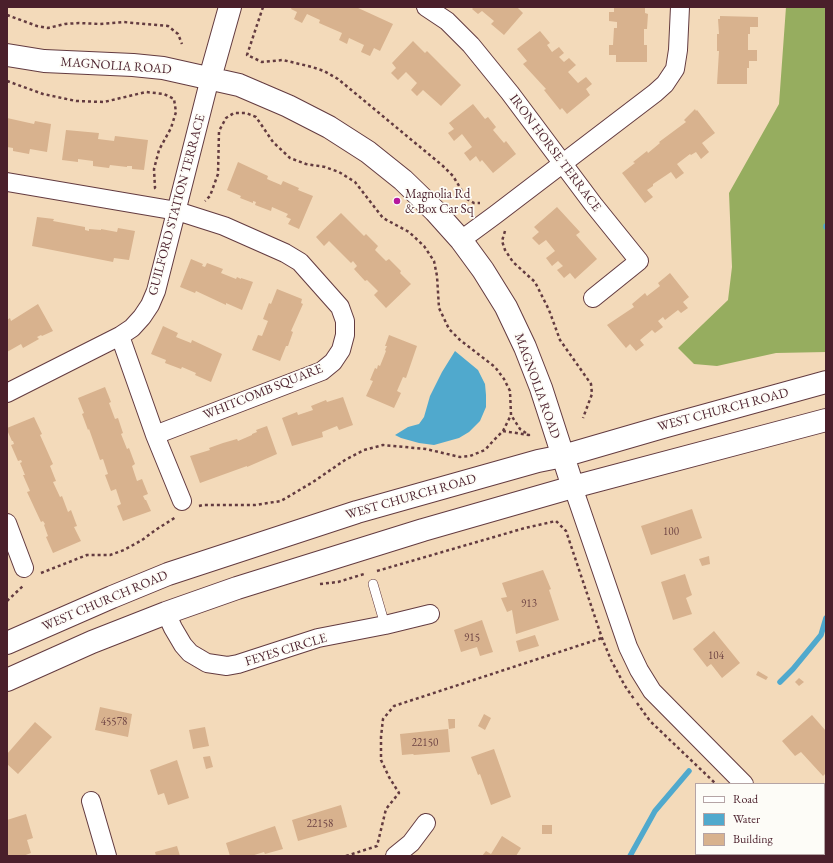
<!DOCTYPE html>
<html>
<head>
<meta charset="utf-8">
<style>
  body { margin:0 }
  #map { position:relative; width:833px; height:863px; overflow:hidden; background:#f3daba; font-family:"EB Garamond",serif }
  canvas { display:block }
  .frame { position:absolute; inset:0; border:8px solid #4a1f2b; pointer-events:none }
  .legend { position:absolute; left:695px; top:783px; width:130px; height:72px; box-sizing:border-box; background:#fdfcf7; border:1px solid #b5a4a5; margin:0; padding:5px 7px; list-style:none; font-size:12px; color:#4a1f2b }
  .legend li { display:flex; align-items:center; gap:8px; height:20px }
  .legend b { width:20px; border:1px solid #b5a4a5 }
</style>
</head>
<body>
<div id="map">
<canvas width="833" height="863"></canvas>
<div class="frame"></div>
<ul class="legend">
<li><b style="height:5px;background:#fff"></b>Road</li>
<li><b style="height:11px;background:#50a9cd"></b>Water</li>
<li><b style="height:11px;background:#d8b28e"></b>Building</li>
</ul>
</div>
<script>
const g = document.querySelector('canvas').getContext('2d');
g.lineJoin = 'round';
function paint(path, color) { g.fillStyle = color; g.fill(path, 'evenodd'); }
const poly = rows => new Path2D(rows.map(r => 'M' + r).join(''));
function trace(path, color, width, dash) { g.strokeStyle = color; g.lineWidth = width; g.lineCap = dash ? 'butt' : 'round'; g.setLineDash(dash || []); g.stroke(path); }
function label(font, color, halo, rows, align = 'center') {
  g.font = font + ' "EB Garamond",serif'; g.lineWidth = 3.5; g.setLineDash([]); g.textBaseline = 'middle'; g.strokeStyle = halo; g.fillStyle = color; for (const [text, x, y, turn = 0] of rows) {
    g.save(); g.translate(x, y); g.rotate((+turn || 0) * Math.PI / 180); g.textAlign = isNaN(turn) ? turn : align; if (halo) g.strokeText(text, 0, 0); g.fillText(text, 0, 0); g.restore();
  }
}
const forest = poly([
  [786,7,826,7,826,352,776,353,717,366,694,364,678,348,728,300,732,267,729,193,779,104]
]);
const water = poly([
  [455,351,478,370,485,384,486,395,486,407,480,421,469,432,459,438,434,445,419,443,401,438,395,435,408,427,419,424,424,417,430,396,442,372]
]);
const stream = poly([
  [826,226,826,227],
  [780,682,793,669,821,635,826,618],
  [630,856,655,811,689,771]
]);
const building = poly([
  [292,7,356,7,393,24,380,51,374,48,370,56,361,52,364,45,349,38,347,44,339,40,342,33,319,23,320,20,307,14,302,23,294,19,297,12,291,9],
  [474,7,517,7,523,13,504,35,491,24,494,21,482,11,478,14,472,9],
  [614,7,645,7,645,13,648,14,647,29,644,29,644,45,647,45,647,62,616,62,616,55,609,55,609,45,613,45,614,28,617,28,617,22,609,21,609,12,614,12],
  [720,16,758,17,758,27,750,27,750,34,748,34,748,50,757,50,757,61,749,61,749,68,747,68,747,84,717,84,719,51,717,51,717,34,719,34,718,19,720,19],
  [540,31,550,43,547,45,552,52,559,47,564,53,559,57,564,62,569,58,576,65,568,72,578,83,586,77,592,84,586,89,590,95,567,114,562,108,560,110,544,90,546,89,523,64,527,61,517,49],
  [413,41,425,53,427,51,461,85,441,106,423,90,417,96,411,90,417,83,406,72,398,80,391,73,396,68,392,63],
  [473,104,485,119,488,117,496,127,493,130,504,143,506,141,516,154,493,173,482,160,480,162,476,156,470,161,464,153,472,147,462,134,454,141,448,133,454,129,449,123],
  [695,109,696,111,697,110,715,133,702,143,709,152,701,159,696,152,691,155,690,154,677,164,684,173,676,179,671,172,653,184,653,186,647,190,653,197,645,203,622,173,635,163,633,162,647,151,648,153,660,143,659,142,686,122,684,120],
  [7,118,34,124,35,121,51,124,47,152,30,149,29,154,13,151,13,148,7,147],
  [66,130,99,133,98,139,114,141,115,136,148,140,144,170,132,169,132,166,127,166,127,167,110,165,109,168,93,166,93,161,78,159,78,162,62,160],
  [238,162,268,176,267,179,281,185,283,181,299,188,298,190,313,196,299,229,288,224,291,219,286,217,288,214,272,207,271,211,255,205,256,202,253,201,253,203,240,198,241,196,227,190],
  [557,207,580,232,576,235,597,259,575,279,570,273,564,278,557,270,563,266,558,261,552,266,546,258,555,251,546,240,539,245,532,238,539,232,534,227],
  [341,213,364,236,366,234,378,246,375,250,386,261,389,259,401,271,400,273,411,284,386,308,374,295,378,291,367,280,365,281,354,269,357,266,353,261,351,263,329,241,324,246,316,237],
  [37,217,54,219,53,221,85,227,85,230,89,231,89,229,101,230,101,229,117,232,118,228,135,231,129,260,114,258,113,262,32,246],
  [191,259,203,264,202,266,205,267,207,263,223,269,221,273,236,279,237,277,241,279,241,278,253,282,242,310,226,303,226,305,196,291,195,293,180,287],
  [670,273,689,297,683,302,688,308,681,313,678,310,665,320,663,317,658,321,663,327,655,333,652,330,640,340,644,345,636,351,630,344,626,348,607,325,634,307,632,304,645,293,647,296,660,286,658,283],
  [277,289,302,299,301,303,303,304,291,331,293,332,288,346,286,346,280,361,252,350,258,335,262,336,268,321,263,319,269,303,271,304],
  [38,304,53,331,42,336,41,335,37,337,39,339,23,348,21,344,7,352,7,320,10,318,11,321],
  [163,326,178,333,176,337,191,343,192,340,222,354,211,382,195,375,196,373,182,367,181,369,165,363,166,360,151,354],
  [389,335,417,346,406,378,403,377,397,391,401,393,394,408,366,396,373,381,370,380,375,368,377,369,378,365,380,366,386,351,385,350,387,346,385,346],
  [105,387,111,402,109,403,115,419,118,418,123,433,121,434,127,449,129,448,135,464,132,466,137,481,142,479,148,494,143,496,145,500,146,500,151,511,123,521,117,506,121,504,116,489,111,491,105,475,108,474,103,459,100,460,89,429,88,430,82,414,84,413,78,398],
  [343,397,353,425,339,430,337,426,322,432,323,437,292,446,282,418,297,412,298,415,313,410,311,406,326,400,327,402],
  [34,417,42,434,40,435,53,464,50,466,56,481,53,482,60,497,62,496,68,512,71,510,77,526,74,527,81,541,53,553,46,537,48,536,44,525,45,524,43,521,41,522,27,492,30,491,23,475,25,475,20,463,22,462,21,460,18,461,11,445,14,444,13,441,12,441,7,430,7,428],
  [267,426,277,454,247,467,247,466,200,483,190,456,210,450,209,448,223,443,237,439,238,441,252,435,252,434,257,432,256,430],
  [692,509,702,538,651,555,641,526],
  [709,556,710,564,702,566,699,559],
  [543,570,551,589,549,590,559,620,516,634,512,610,507,612,501,598,507,597,502,583],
  [685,574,692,595,686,598,692,614,673,620,661,582],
  [482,620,493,652,480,656,477,647,461,652,454,630],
  [714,631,740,663,722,678,711,664,707,667,693,649],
  [535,635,539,646,519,652,516,641],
  [758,671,768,677,766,680,756,675],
  [799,678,804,682,799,686,795,682],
  [100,707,132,714,128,737,95,730],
  [484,714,491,718,485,730,478,726],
  [812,715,826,731,826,773,823,776,801,752,795,756,782,741],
  [448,719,455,719,455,728,449,729],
  [35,722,52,737,18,774,7,764,7,754],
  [205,727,209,746,193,749,189,730],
  [448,729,450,752,414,755,413,754,402,755,400,734],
  [494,749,511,797,491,805,480,774,478,775,471,757],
  [210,756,213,767,206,769,203,757],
  [177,760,189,798,168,805,164,793,158,795,150,770],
  [341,805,347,827,298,841,292,820],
  [26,814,33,838,27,840,31,853,23,856,8,856,7,820],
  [542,825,552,825,552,834,542,834],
  [275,826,283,849,265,854,264,852,251,856,230,856,226,843],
  [502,836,521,848,516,856,482,856,486,851,491,854],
  [177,846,180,856,156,856,155,852]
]);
const path = poly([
  [263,7,247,55,262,62,283,60,312,67,324,71,338,79,443,166,453,176,467,199,474,203,480,203],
  [7,15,37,26,48,28,65,24,79,23,100,24,123,22,168,26,178,34,182,44],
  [7,81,43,94,76,101,104,102,146,92,164,94,174,99,176,112,171,128,159,150,154,169,155,188,156,189],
  [505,231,502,241,505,250,513,262,535,282,549,310,560,340,591,384,592,394,583,418],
  [503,431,529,435,520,429,511,415],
  [199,506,203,505,255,505,281,501,313,482,345,460,364,450,383,445,426,449,460,457,470,456,485,450,493,441,503,431,511,415,510,391,504,379,495,367,460,340,449,329,439,308,437,276,434,261,424,246,409,232,383,218,355,182,339,172,325,167,306,164,290,158,273,142,256,117,246,113,234,113,226,118,219,131,218,174,210,196,205,201],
  [377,571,525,528,556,521,566,531,602,638,611,660,625,686,634,699],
  [41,573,87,555,110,555,124,550,142,540,157,529,176,517],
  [320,584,338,582,364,574],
  [7,601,24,585],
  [637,703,650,721,716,784],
  [346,856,377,846,386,809,399,793,389,777,381,760,381,737,383,719,394,706,602,638]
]);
const lane = poly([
  [373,584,385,625]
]);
const street = poly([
  [426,7,447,21,471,45,510,93,593,204,639,261,593,298],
  [7,182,177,211,224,226,285,253,300,262,340,307,345,321,345,335,341,350,333,362,322,371,155,435],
  [461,240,495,215,655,93,665,84,675,69,678,50,680,7],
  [120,336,155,435,182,501],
  [7,393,120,336,132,328,142,317,150,305,156,291,210,78],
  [573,487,628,647,639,670,652,691,744,784],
  [7,523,24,568],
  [166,613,173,628,183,645,190,653,207,663,227,666,238,664,318,638,385,625,430,614],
  [91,801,107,856],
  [798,854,799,856],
  [395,856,411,843,426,823]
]);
const secondary = poly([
  [7,55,44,61,133,65,163,68,239,85,288,106,329,127,368,152,403,180,435,211,461,240,483,270,506,307,525,347,541,388,573,487],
  [210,78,230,7],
  [7,643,112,597,168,574,357,512,538,461,563,456,663,427,826,382],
  [7,680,92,642,166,613,237,588,423,530,573,487,826,420]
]);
const markers = [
  [397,201,4,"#b5179e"]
];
const numberNames = [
  ["100",671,532],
  ["913",529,604],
  ["915",472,638],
  ["104",716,656],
  ["45578",114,722],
  ["22150",425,743],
  ["22158",320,824]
];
const streetNames = [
  ["MAGNOLIA ROAD",116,66,4],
  ["IRON HORSE TERRACE",555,153,53],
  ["GUILFORD STATION TERRACE",177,205,-75],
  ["MAGNOLIA ROAD",537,386,70],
  ["WHITCOMB SQUARE",263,392,-22],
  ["WEST CHURCH ROAD",723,410,-15],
  ["WEST CHURCH ROAD",411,497,-16],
  ["WEST CHURCH ROAD",105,601,-23],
  ["FEYES CIRCLE",286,650,-17]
];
const poiNames = [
  ["Magnolia Rd",405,194],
  ["& Box Car Sq",405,209]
];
paint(forest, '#96ad5f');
paint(water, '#50a9cd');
trace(stream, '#50a9cd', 5.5);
paint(building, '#d8b28e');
trace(lane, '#633b40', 10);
trace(street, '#633b40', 20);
trace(secondary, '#633b40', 24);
trace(path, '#633b40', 2.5, [3, 3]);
trace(lane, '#fff', 9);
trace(street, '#fff', 18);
trace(secondary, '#fff', 22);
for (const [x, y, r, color] of markers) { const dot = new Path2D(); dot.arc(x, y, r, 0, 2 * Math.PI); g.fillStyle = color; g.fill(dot); trace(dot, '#fdfcf7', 1.5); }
label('11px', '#6e4444', null, numberNames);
label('13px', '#4a1f2b', '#fdfcf7', streetNames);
label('13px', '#4a1f2b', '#fdfcf7', poiNames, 'left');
</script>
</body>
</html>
